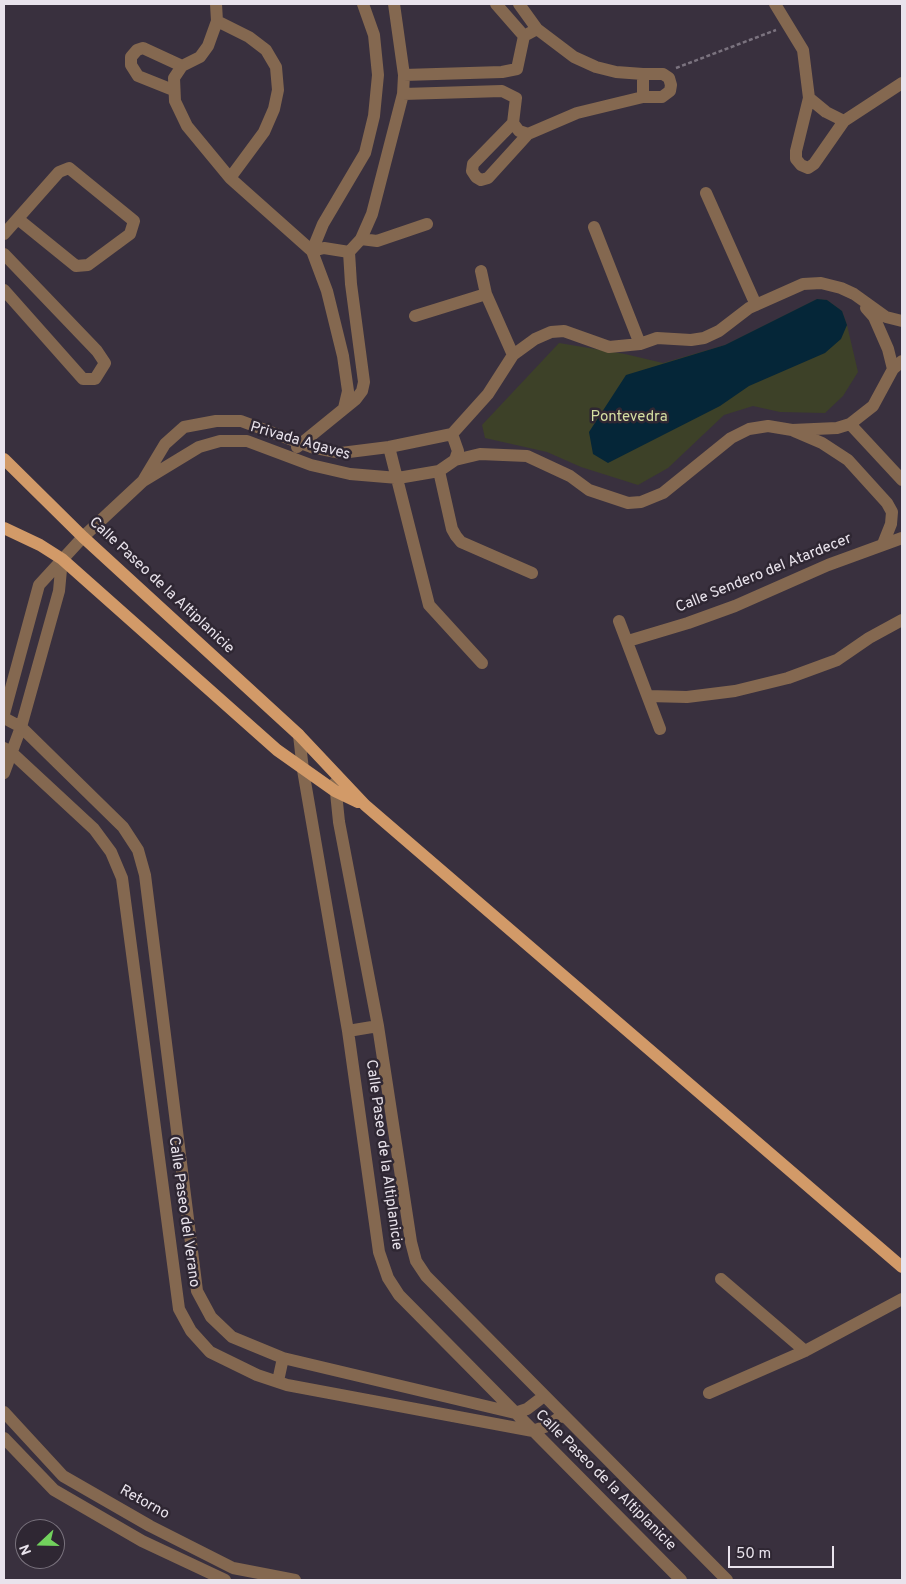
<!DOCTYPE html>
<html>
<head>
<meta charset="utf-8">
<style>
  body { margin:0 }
  #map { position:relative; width:906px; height:1584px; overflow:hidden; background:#39303e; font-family:Overpass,sans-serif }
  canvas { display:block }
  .frame { position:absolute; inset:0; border:5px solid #e9e3ec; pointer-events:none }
  .north { position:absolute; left:15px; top:1519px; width:50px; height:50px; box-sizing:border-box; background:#2f2733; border:1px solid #79727d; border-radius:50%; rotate:249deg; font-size:14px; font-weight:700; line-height:20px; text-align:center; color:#e9e3ec }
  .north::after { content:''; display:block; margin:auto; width:18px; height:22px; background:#72d25d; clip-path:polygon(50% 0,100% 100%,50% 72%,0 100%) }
  .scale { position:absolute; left:728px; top:1546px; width:106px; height:22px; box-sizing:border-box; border:2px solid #e9e3ec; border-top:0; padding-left:6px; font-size:15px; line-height:18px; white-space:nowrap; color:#e9e3ec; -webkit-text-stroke:4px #2f2733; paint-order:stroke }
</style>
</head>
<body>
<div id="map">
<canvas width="906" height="1584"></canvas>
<div class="frame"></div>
<div class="north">N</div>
<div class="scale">50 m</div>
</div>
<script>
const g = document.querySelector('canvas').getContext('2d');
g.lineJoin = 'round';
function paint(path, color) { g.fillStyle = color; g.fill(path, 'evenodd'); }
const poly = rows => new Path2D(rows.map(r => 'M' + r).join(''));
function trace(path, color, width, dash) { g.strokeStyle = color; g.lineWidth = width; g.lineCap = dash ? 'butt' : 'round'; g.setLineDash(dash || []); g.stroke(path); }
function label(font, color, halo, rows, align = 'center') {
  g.font = font + ' Overpass,sans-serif'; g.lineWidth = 5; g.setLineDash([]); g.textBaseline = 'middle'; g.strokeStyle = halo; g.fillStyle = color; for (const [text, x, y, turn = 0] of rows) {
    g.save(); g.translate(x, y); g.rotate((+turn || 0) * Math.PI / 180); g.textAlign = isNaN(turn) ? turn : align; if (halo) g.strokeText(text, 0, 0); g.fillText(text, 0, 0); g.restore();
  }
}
const green = poly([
  [817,299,827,300,842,311,847,325,858,372,843,396,825,413,780,412,753,406,724,415,668,468,638,485,581,467,547,452,485,438,482,425,559,343,625,354,663,363,725,345]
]);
const water = poly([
  [817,299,827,300,842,311,847,325,841,339,825,353,749,386,720,406,608,463,593,454,589,432,626,375,725,345]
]);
const path = poly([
  [676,68,776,30]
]);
const minor = poly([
  [216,4,217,21,208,46,200,57,182,66,174,78,175,101,187,126,230,178,312,251,324,248,349,252],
  [496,4,524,36],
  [519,4,537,29],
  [775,4,803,50,809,98,826,112,844,121,902,83],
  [217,21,249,37,266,50,276,67,278,90,274,109,264,132,230,178],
  [643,74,663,74,669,78,671,85,670,91,662,97,643,97],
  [173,90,138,76,131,65,131,57,137,50,143,48,182,66],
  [403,94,502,91,516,98,513,123,519,131,528,134,577,113,643,97,643,74,616,72,596,67,574,57,537,29,524,36,517,69,502,72,404,75],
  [809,98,796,151,796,159,801,165,808,168,814,164,844,121],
  [513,123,473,164,472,171,476,177,481,180,488,178,528,134],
  [706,193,756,305],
  [594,227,640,344],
  [4,234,59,172,69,168,134,221,130,234,88,265,76,266,18,219],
  [361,239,372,214,403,94,404,75,394,4],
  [4,254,97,351,105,363,95,379,83,379,4,290],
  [481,271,486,294,513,355],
  [866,308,874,317,888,349,893,369],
  [415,316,486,294],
  [344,408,348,391,343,356,327,291,312,251,323,224,365,153,374,116,378,75,374,35,363,4],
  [850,424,902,480],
  [794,431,822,443,848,460,887,503,892,512,891,524,883,544],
  [452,434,458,451,455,460],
  [297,447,356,399,362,391,364,382,351,284,349,252,361,239,377,241,427,224],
  [389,447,429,605,482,663],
  [439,471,452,529,456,536,461,542,532,573],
  [144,479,165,444,184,427,216,421,241,421,311,447,341,453,389,447,452,434,488,394,513,355,535,339,551,332,564,331,609,347,640,344,657,338,691,340,704,338,719,331,749,308,803,284,821,283,841,288,854,294,886,317,902,321],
  [619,621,660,729],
  [628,641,688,623,735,606,828,565,902,538],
  [648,696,687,697,735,691,788,678,837,660,869,638,902,620],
  [4,714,39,585,83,537,143,481,199,447,220,441,247,441,311,465,350,474,398,478,439,471,455,460,480,454,527,456,570,476,589,490,628,503,641,502,663,493,731,438,749,429,768,426,792,430,837,428,850,424,873,406,893,369,902,361],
  [4,718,21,727,123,827,138,850,145,875,197,1291,211,1317,232,1337,283,1358,515,1413,527,1409,544,1396],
  [299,735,303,770,348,1031,379,1252,388,1278,399,1295,681,1580],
  [4,748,12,753,94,829,111,852,122,878,179,1309,191,1331,210,1352,257,1375,287,1385,533,1431,547,1426,563,1415],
  [4,773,21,727,59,591,62,559],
  [335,783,339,822,378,1026,411,1242,416,1261,426,1276,727,1580],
  [348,1031,378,1026],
  [721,1279,805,1351],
  [278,1381,283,1358],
  [709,1393,805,1351,902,1299],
  [4,1412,63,1476,150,1526,233,1568,295,1580],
  [4,1438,54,1490,142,1541,225,1580]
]);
const major = poly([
  [4,459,83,537,299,735,365,805,902,1267],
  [4,528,40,545,62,559,277,750,335,791,358,802]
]);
const parkNames = [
  ["Pontevedra",629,418]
];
const streetNames = [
  ["Privada Agaves",300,442,16],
  ["Calle Sendero del Atardecer",764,574,-22],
  ["Calle Paseo de la Altiplanicie",161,586,43],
  ["Calle Paseo de la Altiplanicie",383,1155,82],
  ["Calle Paseo del Verano",183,1212,82],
  ["Calle Paseo de la Altiplanicie",605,1481,45],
  ["Retorno",144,1503,29]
];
paint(green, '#3d4128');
paint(water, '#052638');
trace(path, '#7b737f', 2.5, [4, 2.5]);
trace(minor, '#846850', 12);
trace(major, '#d29a68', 12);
label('15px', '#d5dfa2', '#2f2733', parkNames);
label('15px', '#e9e3ec', '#2f2733', streetNames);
</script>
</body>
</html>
